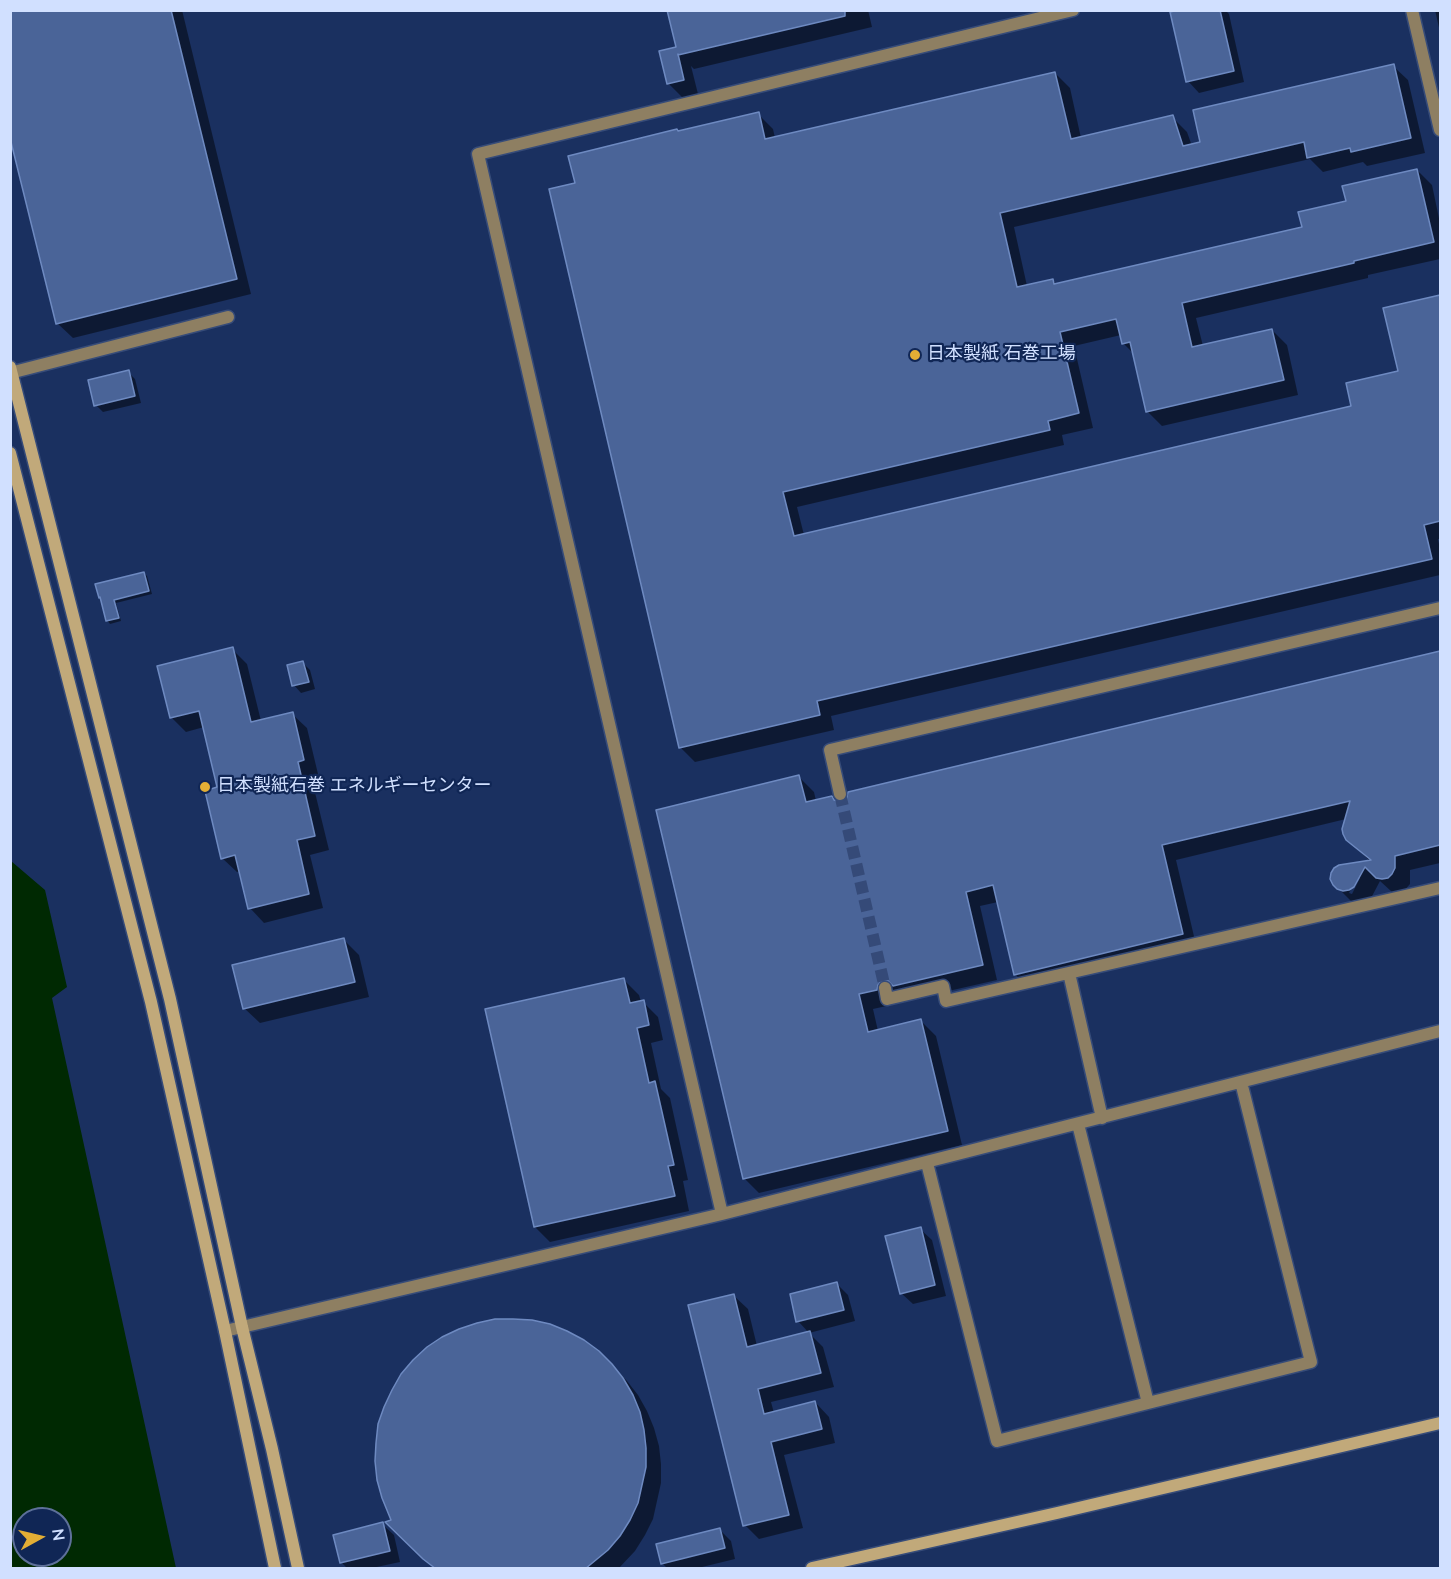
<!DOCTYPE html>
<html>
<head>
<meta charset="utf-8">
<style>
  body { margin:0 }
  #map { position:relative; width:1451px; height:1579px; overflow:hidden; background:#1a3060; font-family:"Nunito Sans",sans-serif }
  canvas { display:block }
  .frame { position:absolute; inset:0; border:12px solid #d1e0ff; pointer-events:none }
  .north { position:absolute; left:12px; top:1507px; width:60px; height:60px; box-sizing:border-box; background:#102655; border:2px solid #5d7099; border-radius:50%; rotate:82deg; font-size:16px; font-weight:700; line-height:24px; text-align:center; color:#d1e0ff }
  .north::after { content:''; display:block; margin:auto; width:21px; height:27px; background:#e3ae35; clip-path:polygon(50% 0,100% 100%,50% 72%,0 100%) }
</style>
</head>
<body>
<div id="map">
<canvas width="1451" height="1579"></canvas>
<div class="frame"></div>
<div class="north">N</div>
</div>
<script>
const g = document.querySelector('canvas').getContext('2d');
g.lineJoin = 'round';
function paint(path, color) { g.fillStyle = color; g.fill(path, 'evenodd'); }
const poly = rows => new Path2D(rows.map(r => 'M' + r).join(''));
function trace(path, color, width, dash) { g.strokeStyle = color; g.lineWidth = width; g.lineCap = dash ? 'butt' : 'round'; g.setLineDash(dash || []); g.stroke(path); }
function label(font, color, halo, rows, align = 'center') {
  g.font = font + ' "Nunito Sans","Noto Sans JP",sans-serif'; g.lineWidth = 4.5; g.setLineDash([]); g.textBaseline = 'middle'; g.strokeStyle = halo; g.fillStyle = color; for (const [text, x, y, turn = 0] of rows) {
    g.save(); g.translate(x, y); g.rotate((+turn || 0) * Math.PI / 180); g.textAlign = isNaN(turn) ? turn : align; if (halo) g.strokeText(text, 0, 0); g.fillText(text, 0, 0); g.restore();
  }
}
const water = poly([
  [11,861,45,890,67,987,52,998,176,1568,11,1568],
  [24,1519,60,1519,60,1555,24,1555]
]);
const shadow = poly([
  [10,10,182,10,251,294,73,338,57,323],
  [669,10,868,10,872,27,694,69,691,66,698,94,683,98,668,83,678,48],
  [1184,10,1225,10,1229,14,1244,82,1199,93,1188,81],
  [1435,10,1440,10,1440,32],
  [1393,66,1408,80,1425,153,1367,166,1363,162,1323,172,1310,159,1014,227,1027,286,1053,280,1057,285,1304,228,1348,202,1417,170,1432,185,1440,223,1440,259,1368,275,1368,278,1196,318,1203,346,1272,330,1287,345,1298,395,1162,426,1147,411,1134,354,1123,343,1121,335,1074,346,1093,428,1062,435,1064,445,797,507,804,535,1353,407,1400,372,1385,309,1440,296,1440,539,1438,539,1440,549,1440,575,831,716,834,730,695,762,680,747,576,184,679,132,758,114,773,129,775,138,1055,73,1070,88,1081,138,1172,117,1187,132,1192,146],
  [128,372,135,379,141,403,103,412,96,405],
  [144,573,147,576,152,594,116,603,121,621,110,624,107,620,97,585],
  [232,649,247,664,261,721,292,714,307,728,318,774,311,776,329,850,310,855,323,908,264,923,250,908,241,871,237,872,222,858,219,789,204,727,186,732,171,717],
  [1440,653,1440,863,1410,870,1410,884,1403,892,1398,893,1392,892,1380,881,1369,902,1354,904,1334,884,1371,862,1347,839,1346,819,1176,860,1197,949,1030,989,1015,974,998,902,980,906,997,980,909,1000,904,995,892,1000,891,1005,873,1009,878,1031,921,1021,936,1036,962,1145,759,1193,744,1178,799,777,814,792,816,801,831,797,836,802,841,804,847,801,849,793],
  [1357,878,1360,878,1352,894,1349,893],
  [303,663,310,670,315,689,301,693,294,685],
  [344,940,359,955,369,997,260,1023,244,1008],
  [624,980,639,995,641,1002,643,1002,658,1017,663,1040,651,1043,661,1089,670,1098,688,1180,683,1181,689,1211,550,1242,535,1227],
  [920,1229,932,1240,946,1296,913,1304,901,1293],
  [837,1284,848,1295,855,1321,809,1333,823,1347,834,1387,771,1402,774,1413,815,1402,829,1417,835,1443,784,1455,803,1528,759,1539,745,1525,733,1295,748,1309,757,1346,809,1333,798,1321],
  [598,1352,627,1381,638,1395,647,1411,654,1428,659,1446,661,1464,661,1483,653,1519,645,1535,635,1551,619,1568,435,1568,402,1537],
  [382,1524,394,1535,400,1562,372,1568,347,1568,341,1562],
  [720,1530,731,1541,735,1559,698,1568,667,1568,662,1563]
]);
const building = poly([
  [10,10,171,10,237,279,56,324,10,138,10,10],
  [667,10,845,10,845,16,678,55,678,54,684,80,667,84,659,51,676,47,667,10],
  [1178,10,1220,10,1234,71,1186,82,1170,12,1178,10],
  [1394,64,1411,138,1351,152,1350,148,1307,158,1304,142,1000,213,1017,287,1053,279,1054,284,1302,227,1298,212,1346,201,1342,186,1417,169,1434,242,1354,261,1354,263,1182,303,1192,347,1272,329,1284,380,1146,412,1130,342,1122,344,1116,319,1060,332,1079,413,1048,421,1050,430,783,492,794,536,1351,406,1346,383,1398,371,1383,308,1440,295,1440,521,1424,525,1432,559,817,701,820,715,679,748,549,189,575,183,568,156,677,129,678,131,759,112,765,139,1055,72,1071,139,1173,115,1183,146,1200,142,1193,110,1394,64],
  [129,370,135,396,94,406,88,380,129,370],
  [144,572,149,591,114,600,119,618,106,621,100,597,99,598,95,584,144,572],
  [233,647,251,722,293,712,304,760,298,762,315,836,297,840,309,894,248,909,235,855,221,859,205,791,217,787,199,711,170,718,157,666,233,647],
  [1440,651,1440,845,1395,856,1395,868,1392,874,1388,878,1382,879,1376,878,1365,867,1354,887,1349,890,1343,891,1337,889,1333,885,1330,879,1331,873,1334,868,1339,865,1371,860,1346,840,1343,834,1342,829,1350,801,1162,845,1183,934,1014,975,993,885,966,892,983,965,893,986,888,981,883,980,878,985,877,990,859,994,868,1032,921,1019,948,1131,743,1179,656,810,799,775,806,802,832,796,834,800,841,802,846,800,848,792,1440,651],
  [303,661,309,682,292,686,287,665,303,661],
  [344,938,355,982,243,1009,232,965,344,938],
  [624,978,630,1003,644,1000,649,1025,637,1028,649,1083,655,1081,674,1165,668,1166,675,1196,534,1227,485,1009,624,978],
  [921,1227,935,1285,900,1294,885,1236,921,1227],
  [837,1282,844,1310,796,1322,790,1294,837,1282],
  [734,1294,747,1347,810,1331,821,1373,758,1389,764,1414,815,1401,822,1429,771,1442,789,1515,743,1526,688,1305,734,1294],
  [495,1319,513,1319,532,1320,550,1324,567,1331,584,1340,599,1351,612,1364,623,1378,633,1395,640,1412,644,1430,646,1448,646,1467,638,1503,630,1520,620,1536,608,1550,585,1569,436,1569,423,1559,385,1522,391,1520,382,1498,377,1480,375,1461,376,1443,378,1424,384,1407,392,1390,401,1374,413,1360,427,1347,442,1337,459,1329,477,1323,495,1319],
  [383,1522,390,1551,340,1563,333,1535,383,1522],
  [720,1528,725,1548,661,1564,656,1544,720,1528]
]);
const streetTunnel = poly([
  [840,794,885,988]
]);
const street = poly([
  [1412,10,1440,130],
  [10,373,228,317],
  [840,794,830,750,1440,608],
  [1069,973,1102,1118],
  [885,988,887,999,943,986,946,1001,1440,888],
  [1078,1124,1148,1403],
  [927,1163,997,1441,1311,1362,1241,1082],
  [722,1214,478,154,1073,10],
  [225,1331,722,1214,1440,1031]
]);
const secondary = poly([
  [10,367,170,999,242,1327,272,1449,298,1568],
  [10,453,151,1002,225,1331,275,1568],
  [812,1568,1057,1513,1440,1423]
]);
const markers = [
  [915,355,6,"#e3ae35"],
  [205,787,6,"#e3ae35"]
];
const poiNames = [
  ["日本製紙 石巻工場",927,355],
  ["日本製紙石巻 エネルギーセンター",217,787]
];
paint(water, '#002902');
paint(shadow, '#0007');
paint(building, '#4a6498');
trace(building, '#6e8ac1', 1.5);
trace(streetTunnel, '#354a78', 12, [12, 6]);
trace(street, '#374c79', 15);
trace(secondary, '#374c79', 15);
trace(street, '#8e7f62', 12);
trace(secondary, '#c1a97a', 12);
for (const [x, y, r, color] of markers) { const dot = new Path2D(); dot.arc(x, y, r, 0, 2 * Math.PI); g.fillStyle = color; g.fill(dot); trace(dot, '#102655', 2); }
label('18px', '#d1e0ff', '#102655', poiNames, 'left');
</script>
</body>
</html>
